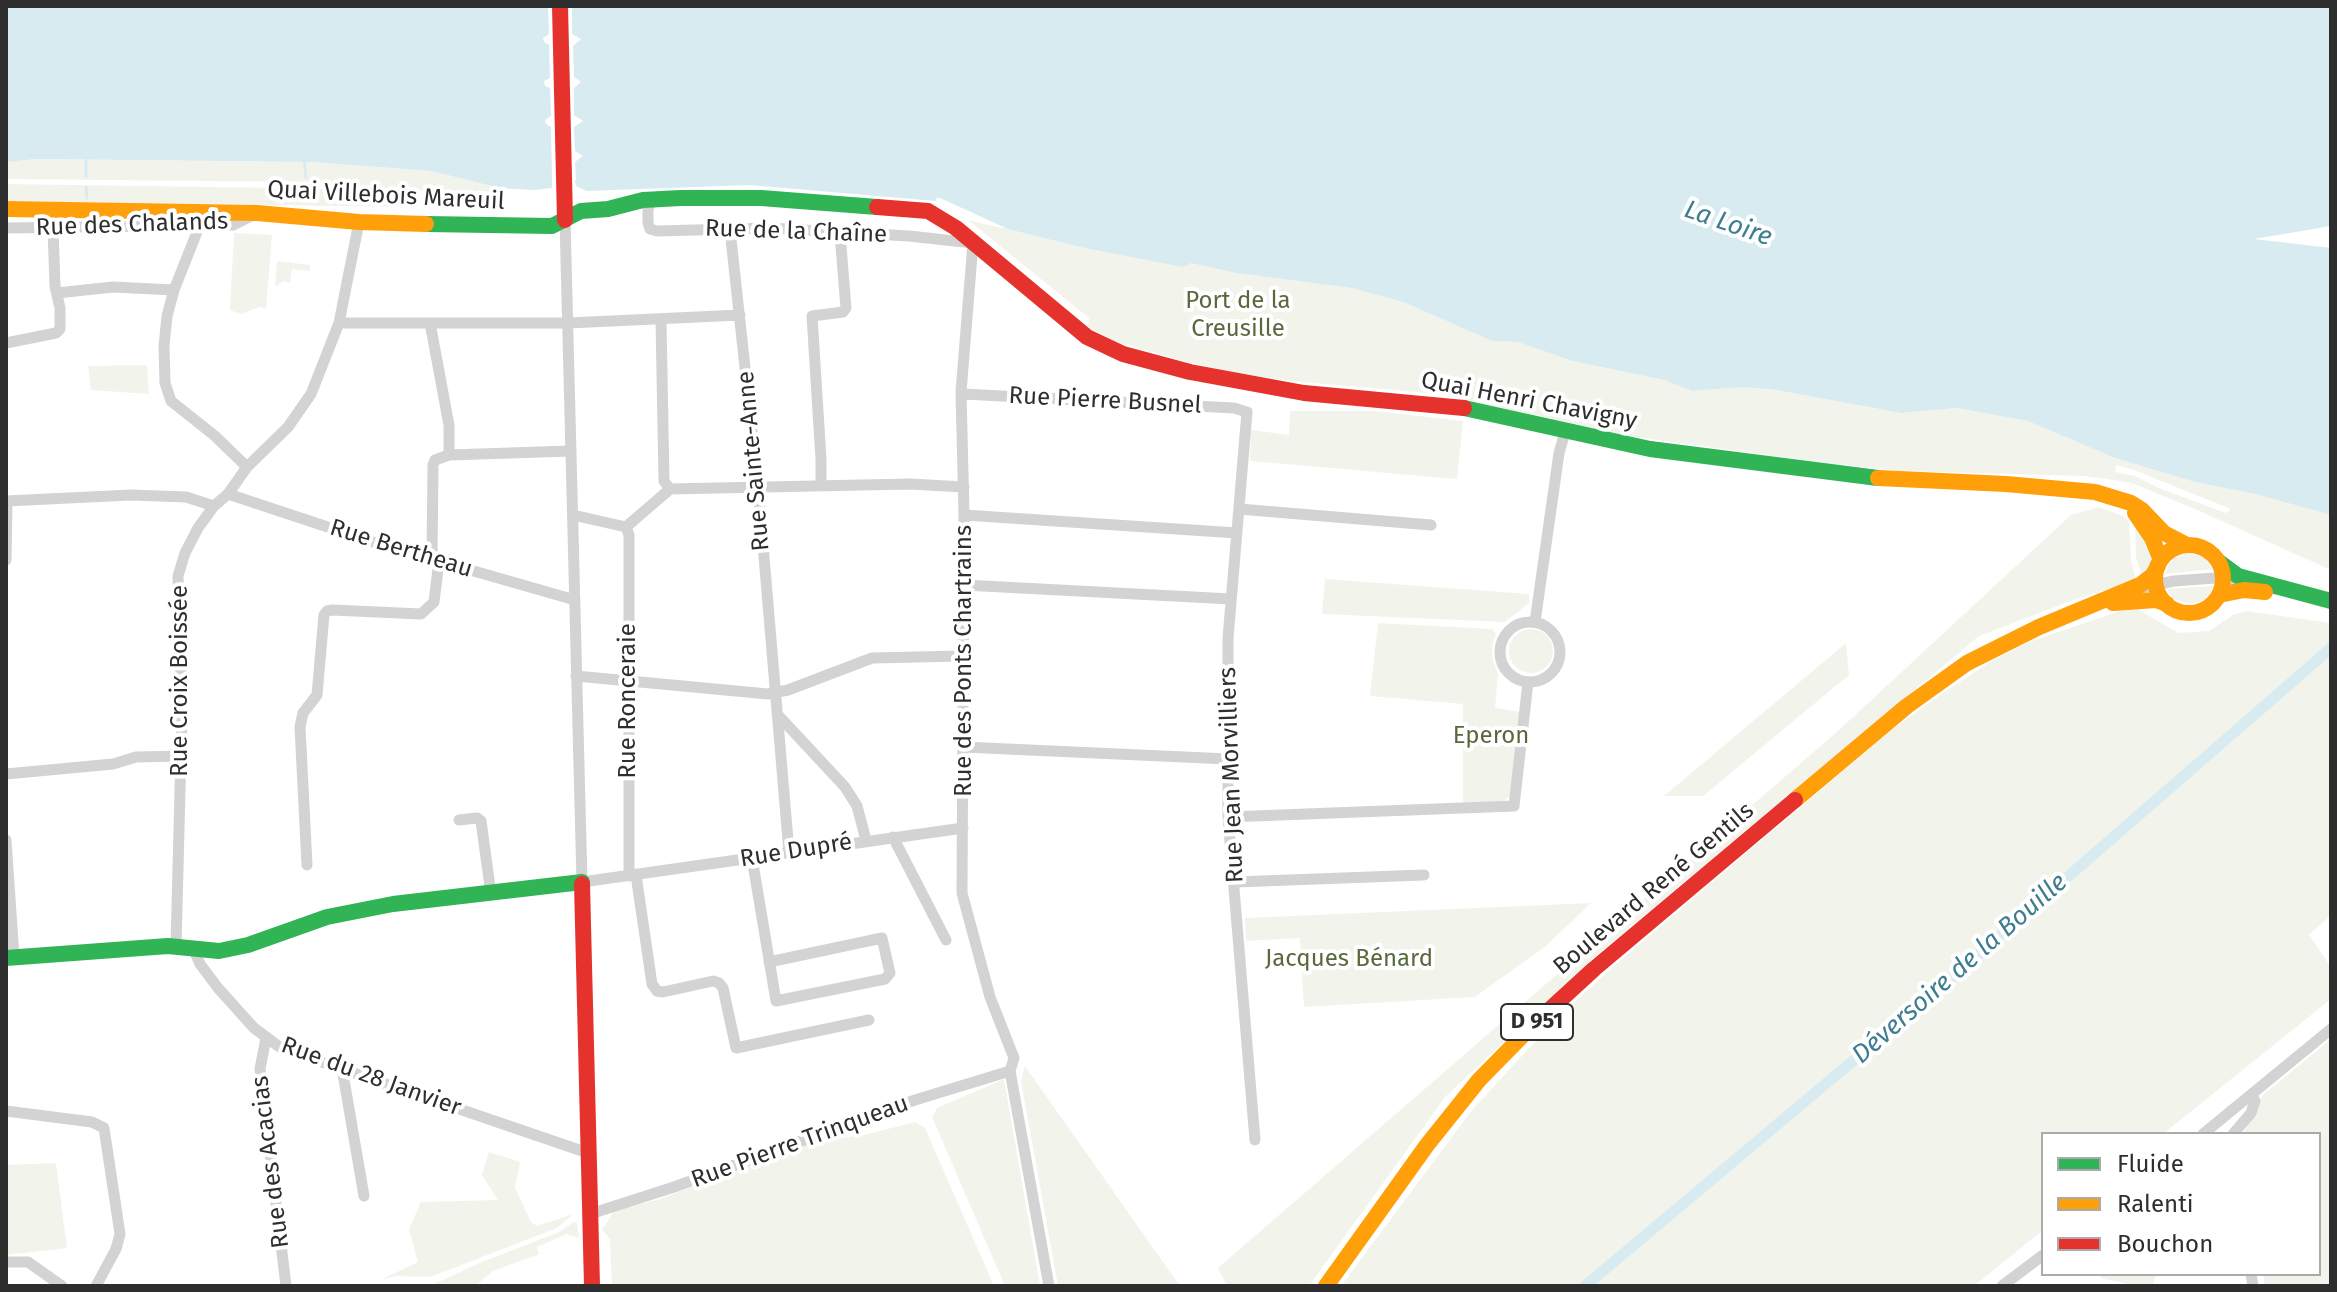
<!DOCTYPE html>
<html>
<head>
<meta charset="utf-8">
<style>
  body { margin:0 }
  #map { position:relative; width:2337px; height:1292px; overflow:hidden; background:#fff; font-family:"Fira Sans",sans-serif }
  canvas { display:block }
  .frame { position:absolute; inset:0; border:8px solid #2e2e2e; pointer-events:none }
  .legend { position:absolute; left:2041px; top:1132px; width:280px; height:144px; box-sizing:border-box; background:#fff; border:2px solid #ababab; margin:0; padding:10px 14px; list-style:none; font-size:24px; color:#2e2e2e }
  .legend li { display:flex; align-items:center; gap:16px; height:40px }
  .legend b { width:40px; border:2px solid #ababab }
</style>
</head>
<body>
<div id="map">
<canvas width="2337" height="1292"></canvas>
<div class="frame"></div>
<ul class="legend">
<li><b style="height:10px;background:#30b455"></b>Fluide</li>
<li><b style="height:10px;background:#ff9f0a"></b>Ralenti</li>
<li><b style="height:10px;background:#e5322d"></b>Bouchon</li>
</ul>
</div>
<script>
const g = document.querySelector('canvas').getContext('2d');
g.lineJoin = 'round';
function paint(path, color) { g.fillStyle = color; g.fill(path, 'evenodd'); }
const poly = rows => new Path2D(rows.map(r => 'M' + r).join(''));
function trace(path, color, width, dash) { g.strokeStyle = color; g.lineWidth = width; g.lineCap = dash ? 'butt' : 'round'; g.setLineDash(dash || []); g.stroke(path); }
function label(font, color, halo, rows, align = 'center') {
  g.font = font + ' "Fira Sans",sans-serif'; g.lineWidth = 8; g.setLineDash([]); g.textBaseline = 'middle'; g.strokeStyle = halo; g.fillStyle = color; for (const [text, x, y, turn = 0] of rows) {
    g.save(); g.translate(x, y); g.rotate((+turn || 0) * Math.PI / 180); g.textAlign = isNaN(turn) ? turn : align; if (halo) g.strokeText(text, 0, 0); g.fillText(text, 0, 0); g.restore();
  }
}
const green = poly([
  [36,159,312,162,431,171,500,188,493,192,402,190,401,194,354,185,308,182,6,179,6,162],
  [6,184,345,189,401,200,402,207,6,201],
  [968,220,997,227,1260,261,1403,302,1492,341,1518,342,1572,361,1664,380,1692,391,1744,387,1776,390,1901,413,1957,408,2028,421,2115,458,2195,482,2255,494,2331,515,2331,570,2197,510,2132,483,2114,480,2084,476,1901,471,1817,462,1629,436,1439,394,1291,381,1231,372,1179,360,1117,342,1088,327,1089,318],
  [2116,465,2134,470,2231,509,2226,513,2159,488,2135,476,2115,472],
  [234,233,272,235,266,309,259,307,241,314,230,310],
  [277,261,310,265,310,271,292,269,290,283,284,281,275,287],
  [147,365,149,394,91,390,88,366],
  [1290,411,1375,411,1463,421,1457,479,1250,461,1251,430,1289,435],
  [2099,507,2123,516,2129,522,2131,560,2136,581,2076,599,1979,636,1592,959,1445,1097,1309,1286,1227,1286,1218,1268,1839,730,2071,515],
  [2135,521,2154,557,2150,570,2143,578,2136,558],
  [2187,553,2204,557,2213,569,2165,574,2168,565,2175,558],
  [1325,579,1529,594,1529,603,1505,622,1322,614],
  [2214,586,2208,597,2199,602,2189,604,2172,598,2167,589],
  [2137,609,2179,633,2209,631,2233,615,2246,611,2331,623,2331,915,2309,935,2331,967,2331,999,2163,1134,2043,1134,2043,1230,1974,1286,1341,1286,1472,1110,1555,1020,1615,965,1890,731,1940,695,1990,662,2029,642,2120,611],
  [1378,623,1492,629,1496,634,1492,646,1492,658,1498,674,1495,708,1521,712,1510,796,1503,801,1463,803,1463,704,1370,696],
  '1509 651a22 22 0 1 1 44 0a22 22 0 1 1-44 0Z',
  [1846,643,1849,675,1703,796,1664,796],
  [1591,903,1546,946,1475,997,1304,1007,1300,938,1246,941,1245,918],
  [2331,1039,2331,1286,2264,1286,2264,1274,2319,1274,2319,1134,2243,1134,2263,1095],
  [1025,1066,1163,1262,1180,1286,1058,1286,1021,1081],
  [1004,1079,1040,1286,1005,1286,932,1117,937,1108],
  [915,1122,925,1128,994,1286,612,1286,610,1239,602,1230,614,1211,660,1199,812,1141,864,1135],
  [489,1152,520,1162,515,1188,531,1222,537,1226,573,1214,557,1228,430,1277,396,1276,380,1280,418,1262,409,1229,421,1202,498,1200,482,1175],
  [56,1163,67,1248,6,1255,6,1165],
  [574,1222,577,1223,579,1238,567,1234,537,1247,539,1254,493,1271,475,1286,430,1286,477,1264,559,1232],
  [2102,1274,2157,1274,2152,1286,2138,1286,2100,1278]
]);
const water = poly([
  [6,6,2331,6,2331,226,2254,239,2331,248,2331,515,2255,494,2195,482,2115,458,2028,421,1957,408,1901,413,1776,390,1744,387,1692,391,1664,380,1572,361,1518,342,1492,341,1403,302,1352,288,1237,273,1191,263,1183,267,1085,248,1008,229,940,198,936,198,936,201,749,185,587,191,576,186,575,180,552,180,552,188,534,190,500,188,431,171,312,162,36,159,6,162]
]);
const pier = poly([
  [548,6,572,6,572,34,581,39,573,46,574,77,581,82,574,88,574,115,583,121,574,127,575,151,583,156,575,162,576,180,552,180,551,127,546,124,545,120,551,116,550,88,545,86,544,81,550,78,549,45,544,42,543,38,549,34]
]);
const stream = poly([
  [304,158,306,178],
  [86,176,86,160],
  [86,187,87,198],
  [307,189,309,202]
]);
const canal = poly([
  [1585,1286,1941,987,2331,648]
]);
const street = poly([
  [654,199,648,208,648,223,650,229,657,231,770,228,909,236,973,243,961,392,964,515,962,893,990,997,1014,1058,1010,1071],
  [565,220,582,882,963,828],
  [199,227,174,290,167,316,164,346,165,383,171,401,215,436,247,467],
  [6,228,233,225,255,214],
  [730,230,758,486,789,852],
  [57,293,113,287,174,290],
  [661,320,664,481,670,489],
  [339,323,568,323,740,315],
  [430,323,449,425,449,455],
  [6,343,56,333,60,329,60,308,55,286,53,228],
  [963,394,1234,408,1247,412,1228,638,1228,817,1255,1140],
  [821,486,821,459,812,316,843,312,846,308,840,234],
  [228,494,376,543,575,600],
  [6,501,131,495,186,497,214,506],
  [1239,509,1431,525],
  [573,515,626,527],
  [964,515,1237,533],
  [626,527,670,489,910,484,964,487],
  [626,527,629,535,629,876],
  [432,559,433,465,435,460,449,455,571,451],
  [6,560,7,501],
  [964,585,1231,599],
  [2141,588,2174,581,2215,578,2242,581],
  [1535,622,1559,453,1565,432],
  '1500 652a30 30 0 1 1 60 0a30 30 0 1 1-60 0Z',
  [576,676,768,694,788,690,872,658,963,656],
  [777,714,845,787,857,806,866,840],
  [963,747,1228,759],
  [6,774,113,764,136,757,182,756],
  [1228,817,1514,806,1528,682],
  [459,820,477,818,481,821,491,894],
  [893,837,946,940],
  [6,840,14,957],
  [752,858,776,1001,885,979,890,973,882,938,769,962],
  [307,865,300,727,303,713,317,695,324,615,327,611,332,610,421,614,434,602,439,561],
  [636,875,652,984,657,991,663,992,713,981,719,983,723,988,736,1048,869,1020],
  [1235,882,1424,875],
  [176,946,182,712,178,576,185,553,198,528,214,506,228,494,247,467,288,427,311,394,339,323,359,222],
  [193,948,200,964,218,988,254,1028,281,1048,588,1153],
  [266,1038,260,1069,286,1286],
  [342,1068,364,1196],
  [1010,1071,1049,1286],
  [6,1111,92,1122,104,1128,120,1234,116,1249,96,1286],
  [2203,1134,2331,1029],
  [2233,1134,2251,1113,2255,1101,2252,1094],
  [590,1214,674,1187,915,1100,1010,1071],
  [6,1262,28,1262,62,1286],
  [2251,1274,2253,1286],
  [2002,1286,2043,1255]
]);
const fast = poly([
  [426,224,552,226,581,211,608,209,643,200,681,198,761,198,877,207],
  [1464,408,1650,449,1878,478],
  [2219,562,2238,576,2331,601],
  [6,958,168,946,219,951,248,945,327,917,393,904,582,882,582,884]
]);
const slow = poly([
  [6,209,257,213,359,222,426,224],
  [1878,478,2006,484,2095,492,2131,503,2142,510,2164,533,2187,545],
  [2135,513,2152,538,2161,560],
  '2155 579a34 34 0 1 1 68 0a34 34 0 1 1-68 0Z',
  [2219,595,2244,590,2265,592],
  [2113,603,2156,600,2167,604],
  [1795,800,1907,706,1967,663,2039,627,2140,585,2152,576,2158,566],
  [1326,1286,1427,1145,1479,1080,1534,1024]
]);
const jam = poly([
  [560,6,565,220],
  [877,207,928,211,956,228,1087,337,1123,354,1190,372,1304,393,1464,408],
  [582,884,592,1286],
  [1534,1024,1594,969,1795,800]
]);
const shields = [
  [1537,1022,72]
];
const shieldNames = [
  ["D 951",1537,1022]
];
const streetNames = [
  ["Quai Villebois Mareuil",386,196,3],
  ["Rue des Chalands",132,225,-2],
  ["Rue de la Chaîne",796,232,2],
  ["Rue Pierre Busnel",1105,401,3],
  ["Quai Henri Chavigny",1529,401,11],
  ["Rue Sainte-Anne",754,461,-95],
  ["Rue Bertheau",401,549,17],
  ["Rue des Ponts Chartrains",964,661,-90],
  ["Rue Croix Boissée",180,681,-90],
  ["Rue Ronceraie",628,701,-90],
  ["Rue Jean Morvilliers",1232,775,-92],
  ["Rue Dupré",796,851,-9],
  ["Boulevard René Gentils",1654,889,-40],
  ["Rue du 28 Janvier",371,1077,20],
  ["Rue Pierre Trinqueau",800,1142,-20],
  ["Rue des Acacias",271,1162,-97]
];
const parkNames = [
  ["Port de la",1238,301],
  ["Creusille",1238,329],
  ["Eperon",1491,736],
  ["Jacques Bénard",1349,959]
];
const waterNames = [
  ["La Loire",1728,224,19],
  ["Déversoire de la Bouille",1960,969,-41]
];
paint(green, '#f2f4ec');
paint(water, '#d8ebf1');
paint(pier, '#fff');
trace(stream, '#d8ebf1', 3);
trace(canal, '#d8ebf1', 11);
trace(street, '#d3d3d3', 11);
trace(fast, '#30b455', 16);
trace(slow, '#ff9f0a', 16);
trace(jam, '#e5322d', 16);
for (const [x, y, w] of shields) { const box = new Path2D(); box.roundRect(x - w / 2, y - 18, w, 36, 6); g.fillStyle = '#fff'; g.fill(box); trace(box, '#2e2e2e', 2); }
label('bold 22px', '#2e2e2e', null, shieldNames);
label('24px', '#2e2e2e', '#fff', streetNames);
label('24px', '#59693c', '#fff', parkNames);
label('italic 26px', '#3d7d8f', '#fff', waterNames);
</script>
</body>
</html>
